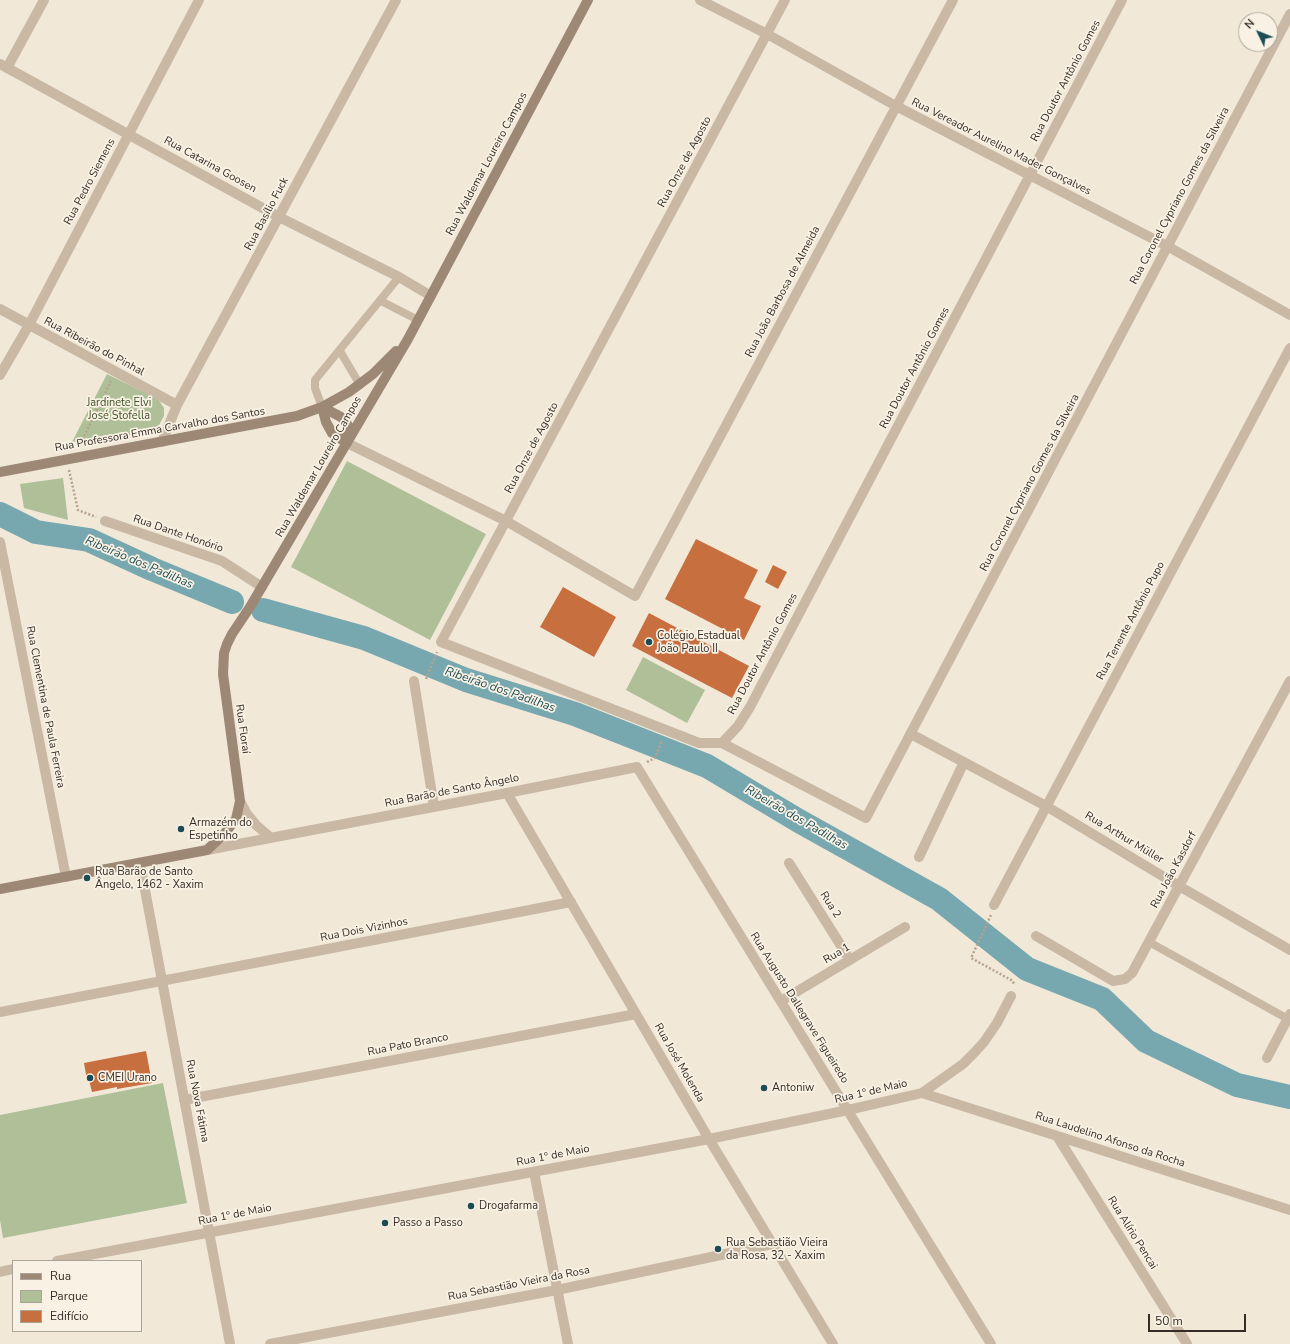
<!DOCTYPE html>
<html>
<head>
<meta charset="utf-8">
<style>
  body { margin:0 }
  #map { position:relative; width:1290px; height:1344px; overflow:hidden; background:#f1e8d8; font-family:"Nunito Sans",sans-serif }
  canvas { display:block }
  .legend { position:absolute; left:12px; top:1260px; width:130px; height:72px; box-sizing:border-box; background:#f9f2e4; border:1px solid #aba398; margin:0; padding:5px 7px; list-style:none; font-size:12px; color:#352c26 }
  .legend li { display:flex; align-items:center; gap:8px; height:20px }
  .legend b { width:20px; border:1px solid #aba398 }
  .north { position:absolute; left:1238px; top:12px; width:40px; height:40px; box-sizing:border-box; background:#f9f2e4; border:1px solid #aba398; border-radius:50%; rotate:313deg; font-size:11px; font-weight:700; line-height:16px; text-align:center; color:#352c26 }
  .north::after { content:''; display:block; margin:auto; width:14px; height:18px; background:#1b4c56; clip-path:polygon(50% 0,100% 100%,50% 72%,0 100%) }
  .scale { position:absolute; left:1148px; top:1314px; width:98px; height:18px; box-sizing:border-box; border:2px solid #352c26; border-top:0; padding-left:5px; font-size:12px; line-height:14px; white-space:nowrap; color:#352c26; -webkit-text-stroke:3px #f9f2e4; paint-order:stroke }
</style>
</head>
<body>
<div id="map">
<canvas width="1290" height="1344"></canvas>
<ul class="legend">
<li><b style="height:5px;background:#9d8876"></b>Rua</li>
<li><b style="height:11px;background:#afc098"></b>Parque</li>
<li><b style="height:11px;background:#c86f40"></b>Edifício</li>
</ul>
<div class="north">N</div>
<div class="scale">50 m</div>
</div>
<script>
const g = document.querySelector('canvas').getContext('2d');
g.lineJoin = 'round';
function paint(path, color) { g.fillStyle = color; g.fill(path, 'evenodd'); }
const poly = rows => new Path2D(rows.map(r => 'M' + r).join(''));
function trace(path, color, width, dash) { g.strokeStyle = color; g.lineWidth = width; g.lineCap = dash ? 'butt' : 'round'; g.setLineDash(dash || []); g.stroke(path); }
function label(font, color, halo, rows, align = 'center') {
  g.font = font + ' "Nunito Sans",sans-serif'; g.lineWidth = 3.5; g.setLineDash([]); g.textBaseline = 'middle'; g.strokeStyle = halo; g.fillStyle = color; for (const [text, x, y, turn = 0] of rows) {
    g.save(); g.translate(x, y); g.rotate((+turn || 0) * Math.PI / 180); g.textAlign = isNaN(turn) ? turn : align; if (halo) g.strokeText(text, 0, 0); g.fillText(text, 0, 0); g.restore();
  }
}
const green = poly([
  [107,374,158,399,164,408,164,416,159,425,145,433,72,442],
  [347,461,486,534,430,640,291,567],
  [63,478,68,520,24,508,20,484],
  [643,657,705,690,687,723,626,690],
  [163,1083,187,1203,3,1238,0,1220,0,1115]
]);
const river = poly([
  [0,514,36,532,89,540,152,569,232,602],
  [263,610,364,638,466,680,575,714,707,766,799,821,939,899,1027,969,1102,999,1146,1041,1237,1085,1290,1097]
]);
const building = poly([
  [696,539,758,570,744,598,761,606,744,640,665,599],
  [773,565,787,572,778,589,765,582],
  [563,587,616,617,594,657,540,627],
  [649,613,749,666,732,698,632,646],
  [146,1051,152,1083,117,1089,117,1087,92,1092,89,1080,87,1080,84,1063]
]);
const path = poly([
  [79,447,111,381],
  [69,470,78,510,96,517],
  [426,679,437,652],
  [647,762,655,758,662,740],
  [991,915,971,958,1013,981,1014,985]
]);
const service = poly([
  [381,301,418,320],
  [340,351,360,385],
  [322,407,315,388,315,380,399,277],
  [1149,942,1288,1019]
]);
const minor = poly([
  [700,0,767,34,896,106,1167,246,1290,315],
  [785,0,441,642,699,743,722,743,866,818,1290,14],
  [0,64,279,217,399,277,431,296],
  [7,68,44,0],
  [0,309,177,405],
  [0,375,29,325,199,0],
  [162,442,177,405,396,0],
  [347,443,506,521,635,596,953,0],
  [105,521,222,561,262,587],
  [0,542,66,877],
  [414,681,434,807],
  [911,734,1046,806,1179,886,1290,950],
  [722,743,738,726,750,707,1122,0],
  [507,793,637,767,991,1344],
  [919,857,964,762],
  [140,863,230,1344],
  [789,863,850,960],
  [994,905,1290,348],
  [1036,936,1113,981,1125,979,1132,973,1290,681],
  [781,1001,905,927],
  [0,1012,571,902],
  [1267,1058,1290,1014],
  [922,1093,1290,1210],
  [184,1100,636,1014],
  [1057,1136,1187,1344],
  [709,1139,848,1110,922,1093,963,1064,974,1053,984,1042,997,1023,1011,996],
  [534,1172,568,1344],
  [270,1344,557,1290,772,1244]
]);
const tertiary = poly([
  [240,801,247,814,256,825,270,837],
  [207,850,507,793,709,1139,833,1344],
  [57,1261,709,1139],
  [0,1272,13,1269]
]);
const secondary = poly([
  [322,407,341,417,346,422,348,426,347,443,332,433,326,422,322,407],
  [0,472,297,416,322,407,349,392,373,374,396,351],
  [0,889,207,850,225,833,236,819,240,801,223,674,224,653,227,644,232,634,250,607,408,339,588,0]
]);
const markers = [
  [649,642,4,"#1b4c56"],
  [181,829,4,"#1b4c56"],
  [87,878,4,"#1b4c56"],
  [90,1078,4,"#1b4c56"],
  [764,1088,4,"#1b4c56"],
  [471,1206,4,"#1b4c56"],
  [385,1223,4,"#1b4c56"],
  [718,1249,4,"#1b4c56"]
];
const streetNames = [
  ["Rua Doutor Antônio Gomes",1066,81,-62],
  ["Rua Vereador Aurelino Mader Gonçalves",1001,147,27],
  ["Rua Onze de Agosto",685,162,-62],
  ["Rua Waldemar Loureiro Campos",487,164,-62],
  ["Rua Catarina Goosen",210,165,29],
  ["Rua Pedro Siemens",90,182,-62],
  ["Rua Coronel Cypriano Gomes da Silveira",1180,196,-62],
  ["Rua Basílio Fuck",267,214,-62],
  ["Rua João Barbosa de Almeida",783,292,-62],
  ["Rua Ribeirão do Pinhal",94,347,28],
  ["Rua Doutor Antônio Gomes",915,368,-62],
  ["Rua Professora Emma Carvalho dos Santos",160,430,-10],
  ["Rua Onze de Agosto",532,448,-62],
  ["Rua Waldemar Loureiro Campos",319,467,-60],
  ["Rua Coronel Cypriano Gomes da Silveira",1030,483,-62],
  ["Rua Dante Honório",178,534,19],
  ["Rua Tenente Antônio Pupo",1131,621,-62],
  ["Rua Doutor Antônio Gomes",763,654,-62],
  ["Rua Clementina de Paula Ferreira",45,707,79],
  ["Rua Floraí",242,729,82],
  ["Rua Barão de Santo Ângelo",452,791,-11],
  ["Rua Arthur Müller",1124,838,31],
  ["Rua João Kasdorf",1174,870,-62],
  ["Rua 2",830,905,58],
  ["Rua Dois Vizinhos",364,930,-11],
  ["Rua 1",837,954,-31],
  ["Rua Augusto Dallegrave Figueiredo",799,1008,58],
  ["Rua Pato Branco",408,1045,-11],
  ["Rua José Molenda",679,1063,60],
  ["Rua 1º de Maio",871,1092,-13],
  ["Rua Nova Fátima",197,1101,79],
  ["Rua Laudelino Afonso da Rocha",1110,1140,18],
  ["Rua 1º de Maio",553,1156,-11],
  ["Rua 1º de Maio",235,1215,-11],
  ["Rua Alírio Pencai",1132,1233,58],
  ["Rua Sebastião Vieira da Rosa",519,1284,-11]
];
const parkNames = [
  ["Jardinete Elvi",119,403],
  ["José Stofella",119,416]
];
const poiNames = [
  ["Colégio Estadual",657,636],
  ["João Paulo II",657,649],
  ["Armazém do",189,823],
  ["Espetinho",189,836],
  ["Rua Barão de Santo",95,872],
  ["Ângelo, 1462 - Xaxim",95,885],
  ["CMEI Urano",98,1078],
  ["Antoniw",772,1088],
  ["Drogafarma",479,1206],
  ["Passo a Passo",393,1223],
  ["Rua Sebastião Vieira",726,1243],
  ["da Rosa, 32 - Xaxim",726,1256]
];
const waterNames = [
  ["Ribeirão dos Padilhas",139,563,23],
  ["Ribeirão dos Padilhas",500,690,19],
  ["Ribeirão dos Padilhas",796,818,30]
];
paint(green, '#afc098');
trace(river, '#77a7af', 24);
paint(building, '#c86f40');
trace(path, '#b5a38e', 2.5, [2, 2]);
trace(service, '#c9b9a4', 8);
trace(minor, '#c9b9a4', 10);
trace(tertiary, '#c9b9a4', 10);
trace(secondary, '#9d8876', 10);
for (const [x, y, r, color] of markers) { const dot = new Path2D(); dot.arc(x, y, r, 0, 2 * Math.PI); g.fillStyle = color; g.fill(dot); trace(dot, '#f9f2e4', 1.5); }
label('11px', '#352c26', '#f9f2e4', streetNames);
label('11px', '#405329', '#f9f2e4', parkNames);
label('11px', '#352c26', '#f9f2e4', poiNames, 'left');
label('italic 12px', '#1b4c56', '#f9f2e4', waterNames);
</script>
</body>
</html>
